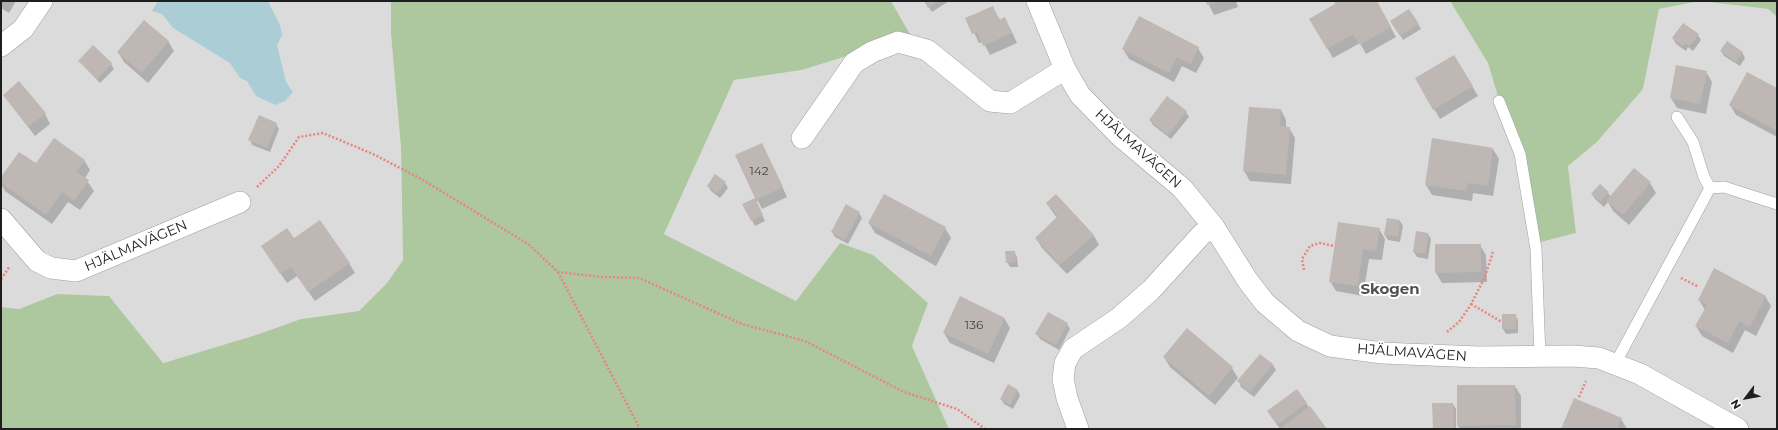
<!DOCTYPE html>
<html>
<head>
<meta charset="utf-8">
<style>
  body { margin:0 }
  #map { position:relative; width:1778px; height:430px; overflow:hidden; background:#eeebe6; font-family:Montserrat,sans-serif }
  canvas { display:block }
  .frame { position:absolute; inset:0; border:2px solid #1e1e1e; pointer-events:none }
  .north { position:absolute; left:1726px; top:378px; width:40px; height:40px; -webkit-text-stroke:3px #fff; paint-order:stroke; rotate:238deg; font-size:11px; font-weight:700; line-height:16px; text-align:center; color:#1e1e1e }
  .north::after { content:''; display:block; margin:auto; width:14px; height:18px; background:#1e1e1e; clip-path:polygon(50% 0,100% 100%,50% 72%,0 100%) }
</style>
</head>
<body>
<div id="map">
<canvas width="1778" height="430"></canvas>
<div class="frame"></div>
<div class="north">N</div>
</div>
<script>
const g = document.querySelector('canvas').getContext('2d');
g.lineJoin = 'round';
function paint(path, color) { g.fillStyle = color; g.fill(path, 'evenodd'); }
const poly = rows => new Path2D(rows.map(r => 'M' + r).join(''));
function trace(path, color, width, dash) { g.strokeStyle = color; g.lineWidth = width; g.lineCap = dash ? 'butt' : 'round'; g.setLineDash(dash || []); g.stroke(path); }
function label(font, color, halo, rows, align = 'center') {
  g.font = font + ' Montserrat,sans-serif'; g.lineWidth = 4; g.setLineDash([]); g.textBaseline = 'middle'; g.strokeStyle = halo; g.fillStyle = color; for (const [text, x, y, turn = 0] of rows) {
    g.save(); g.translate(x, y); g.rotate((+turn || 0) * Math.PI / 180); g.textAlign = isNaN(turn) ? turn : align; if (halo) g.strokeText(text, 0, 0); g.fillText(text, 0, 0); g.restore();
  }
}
const residential = poly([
  [1,1,391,1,391,34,401,148,403,260,387,283,359,311,301,319,256,335,162,363,109,296,57,294,19,309,1,307],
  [891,1,1450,1,1488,63,1541,242,1576,233,1568,166,1597,142,1643,89,1659,9,1700,1,1768,9,1777,17,1777,429,949,429,912,346,928,303,840,243,796,301,664,234,734,80,802,70,911,36]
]);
const forest = poly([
  [391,1,891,1,911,36,802,70,734,80,664,234,796,301,840,243,873,255,928,303,912,346,949,429,1,429,1,307,19,309,57,294,109,296,163,363,256,335,301,319,359,311,387,283,403,260,401,148,391,34],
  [1450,1,1777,1,1777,17,1768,9,1700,1,1659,9,1643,89,1597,142,1568,166,1576,233,1541,242,1488,63]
]);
const water = poly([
  [158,1,268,1,280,25,282,35,277,45,286,82,293,92,285,101,275,105,256,96,247,81,240,78,230,63,173,28,162,14,152,11]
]);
const shadow = poly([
  [1,1,16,1,9,13,1,8],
  [924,1,949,1,932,12],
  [1207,1,1236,1,1238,7,1214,15],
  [1335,1,1376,1,1396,37,1366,54,1360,43,1333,58,1310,19,1337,4],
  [992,7,1000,20,1010,28,1017,43,990,55,983,42,979,43,967,18],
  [1409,10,1421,29,1403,40,1392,21],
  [1698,35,1701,40,1693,51,1688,47,1686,51,1676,44,1673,38],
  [168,41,174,51,148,83,124,62,118,52],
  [1198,48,1204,58,1196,73,1182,66,1174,82,1129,59,1123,49],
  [1721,51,1742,52,1745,58,1740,66,1724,56],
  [79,61,111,64,114,69,100,83],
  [1706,72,1712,82,1706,114,1677,108,1671,98],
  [1416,79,1472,86,1478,96,1440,119],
  [1777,90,1777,137,1736,115,1730,105],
  [4,95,45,114,50,124,35,136],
  [1281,110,1286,120,1286,128,1289,128,1295,138,1291,184,1250,181,1244,171],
  [1186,112,1189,117,1171,139,1153,125,1150,120],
  [276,124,279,129,270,152,252,145,250,140],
  [1493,149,1499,159,1493,196,1473,193,1472,201,1432,195,1426,185],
  [767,154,787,197,762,209,758,201,756,202,765,221,755,226,744,204,756,198],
  [84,160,90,170,85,178,94,191,80,210,68,202,52,224,5,191,1,184,1,178,36,165],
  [725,183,728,188,720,198,711,191,708,186],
  [1650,183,1656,193,1629,225,1613,211,1608,202,1604,207,1595,199,1592,194,1608,193,1611,197],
  [1056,195,1094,236,1099,245,1067,274,1042,248,1036,238,1057,218,1047,204],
  [859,213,862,218,848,244,835,237,832,232],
  [1400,221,1403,226,1400,242,1388,240,1385,235],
  [869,223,945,228,951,238,936,266,875,233],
  [1379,229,1385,239,1382,260,1369,259,1363,296,1336,291,1330,281],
  [1428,234,1431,239,1428,259,1417,257,1414,252],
  [294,239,349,263,355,273,315,301,297,276,287,283,262,246],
  [1480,245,1486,255,1487,282,1442,283,1436,273],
  [1014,252,1017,257,1018,267,1010,267,1007,262],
  [1765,296,1771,306,1756,336,1745,330,1733,353,1702,336,1696,326,1705,310,1699,300],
  [1048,313,1067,324,1070,329,1059,350,1040,339,1037,334],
  [1515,315,1518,320,1518,333,1506,334,1503,329],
  [1004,318,1010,328,994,363,950,343,944,333],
  [1260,355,1273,365,1276,370,1254,397,1241,387,1239,381],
  [1164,357,1232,368,1238,378,1215,405,1170,367],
  [1008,386,1018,391,1020,396,1013,409,1004,404,1001,399],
  [1515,386,1521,396,1521,429,1460,429,1458,426],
  [1306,403,1325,429,1280,429,1268,411],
  [1453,404,1456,409,1456,429,1434,429],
  [1621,419,1627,429,1562,429]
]);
const building = poly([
  [924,1,939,1,928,8],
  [1206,1,1219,1,1207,5],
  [1334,1,1377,1,1391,27,1360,45,1353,34,1327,49,1309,19,1335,4],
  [993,6,999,20,1005,17,1012,33,983,46,977,32,972,34,965,18],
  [1409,9,1419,24,1400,36,1390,21],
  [1139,16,1199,47,1191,64,1177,57,1169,73,1122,49],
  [144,20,169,41,142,73,117,52],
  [1683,23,1699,34,1690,46,1685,43,1683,46,1672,38],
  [1727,41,1743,52,1736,62,1720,51],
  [93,45,112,63,97,79,78,61],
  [1454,55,1473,86,1433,110,1415,78],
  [1676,65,1707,71,1700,104,1670,98],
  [1747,72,1777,88,1777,131,1729,105],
  [19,81,46,113,28,127,3,95],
  [1167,96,1187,111,1168,135,1149,120],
  [1249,107,1281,109,1280,126,1290,127,1286,175,1243,171],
  [259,115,277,123,267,148,248,140],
  [54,138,85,160,77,172,89,180,74,201,62,192,46,215,1,183,1,177,19,152,36,163],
  [1432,138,1493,148,1488,186,1468,183,1466,191,1425,185],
  [762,143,783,187,756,200,763,215,751,221,742,204,755,198,735,155],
  [1634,168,1651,182,1623,215,1606,201],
  [715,174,726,182,717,193,707,186],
  [1600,184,1609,192,1601,202,1591,194],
  [884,194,946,227,931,256,868,223],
  [1056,194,1094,235,1060,265,1035,238,1058,216,1046,203],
  [846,204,860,212,845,240,831,232],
  [1387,218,1400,220,1398,237,1384,235],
  [320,220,350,263,308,292,291,267,280,274,261,246,287,228,294,238],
  [1338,222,1380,228,1376,251,1363,249,1358,286,1329,282],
  [1416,231,1428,233,1426,254,1413,252],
  [1435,244,1481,244,1481,272,1435,273],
  [1005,251,1015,251,1016,262,1006,263],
  [1714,268,1766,296,1750,327,1739,321,1728,343,1695,326,1707,305,1698,300],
  [960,296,1005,318,988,354,943,333],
  [1048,312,1068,323,1056,345,1035,334],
  [1502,314,1516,314,1516,329,1502,329],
  [1187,328,1233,367,1209,396,1163,357],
  [1260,354,1273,364,1250,392,1237,381],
  [1008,384,1018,390,1010,405,1000,399],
  [1457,385,1515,385,1516,425,1457,426],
  [1297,389,1307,403,1277,425,1267,411],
  [1574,398,1622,418,1617,429,1561,429],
  [1432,403,1453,403,1454,429,1433,429],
  [1310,406,1327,429,1279,429]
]);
const path = poly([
  [257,187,279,166,299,137,323,133,373,154,423,180,528,244,558,272,602,277,639,278,742,324,805,341,904,392,957,409,985,429],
  [1304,270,1302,259,1310,246,1320,243,1334,246],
  [558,272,640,429],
  [1681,278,1699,287],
  [1,279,10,266],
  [1471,304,1502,322],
  [1447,332,1459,322,1470,306,1484,279,1493,252],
  [1579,397,1586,381]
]);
const service = poly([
  [1499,101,1520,154,1536,249,1540,357],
  [1677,117,1693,142,1704,177,1710,188],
  [1615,364,1710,188,1724,187,1777,204]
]);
const minor = poly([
  [1037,1,1065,69,1080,95,1120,136,1182,188,1214,227,1248,281,1265,303,1298,331,1330,346,1382,353,1478,357,1573,356,1599,358,1640,374,1738,429],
  [1,46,23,29,42,1],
  [802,138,854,63,872,52,898,42,927,50,990,101,1010,103,1065,69],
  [1,219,37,261,51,268,76,271,240,202],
  [1078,429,1067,398,1063,379,1065,363,1073,349,1119,318,1151,290,1202,234,1214,227]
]);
const numberNames = [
  ["142",759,171],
  ["136",974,325]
];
const streetNames = [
  ["HJÄLMAVÄGEN",1138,149,42],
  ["HJÄLMAVÄGEN",136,246,-23],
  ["HJÄLMAVÄGEN",1412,353,4]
];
const neighbourhoodNames = [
  ["Skogen",1390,290]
];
paint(residential, '#dcdbdb');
paint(forest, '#adc89f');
paint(water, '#abced6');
paint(shadow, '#0003');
paint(building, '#beb7b3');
trace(service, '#9f9f9f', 12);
trace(minor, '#9f9f9f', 22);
trace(path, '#e9847c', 2.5, [2, 2]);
trace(service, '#fff', 11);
trace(minor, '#fff', 21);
label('12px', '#464443', null, numberNames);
label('14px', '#1e1e1e', '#fff', streetNames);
label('bold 15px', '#515151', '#fff', neighbourhoodNames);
</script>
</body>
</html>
